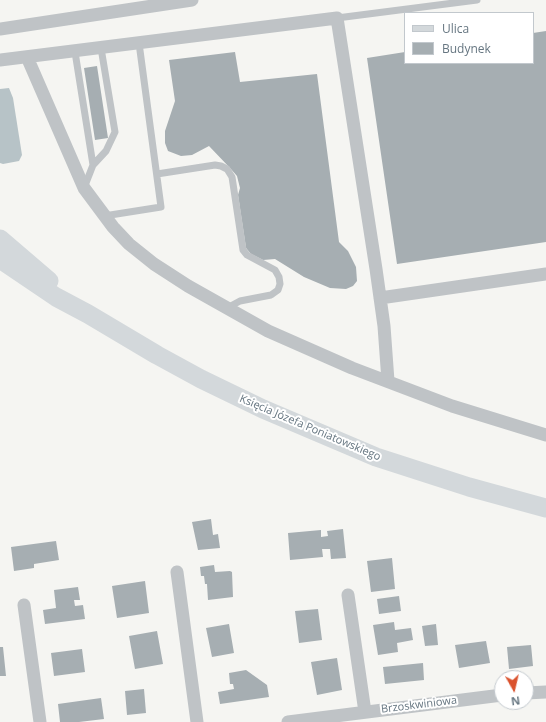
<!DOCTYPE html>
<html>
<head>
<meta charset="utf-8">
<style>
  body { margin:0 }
  #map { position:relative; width:546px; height:722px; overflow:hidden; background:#f5f5f2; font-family:"Open Sans",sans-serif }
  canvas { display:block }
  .legend { position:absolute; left:404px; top:12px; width:130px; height:52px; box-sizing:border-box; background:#fff; border:1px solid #c2c8cd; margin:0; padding:5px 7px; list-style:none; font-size:12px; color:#667681 }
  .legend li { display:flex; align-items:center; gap:8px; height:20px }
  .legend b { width:20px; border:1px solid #c2c8cd }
  .north { position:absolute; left:494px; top:670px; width:40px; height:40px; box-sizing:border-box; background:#fff; border:1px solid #c2c8cd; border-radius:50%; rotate:172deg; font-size:11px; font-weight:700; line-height:16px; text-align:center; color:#667681 }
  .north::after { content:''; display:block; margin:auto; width:14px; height:18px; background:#da522d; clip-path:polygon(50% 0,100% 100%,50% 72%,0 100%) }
</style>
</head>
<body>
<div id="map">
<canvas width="546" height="722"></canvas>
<ul class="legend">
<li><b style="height:5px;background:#d3d8db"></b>Ulica</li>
<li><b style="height:11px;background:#a6aeb2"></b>Budynek</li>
</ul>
<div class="north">N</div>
</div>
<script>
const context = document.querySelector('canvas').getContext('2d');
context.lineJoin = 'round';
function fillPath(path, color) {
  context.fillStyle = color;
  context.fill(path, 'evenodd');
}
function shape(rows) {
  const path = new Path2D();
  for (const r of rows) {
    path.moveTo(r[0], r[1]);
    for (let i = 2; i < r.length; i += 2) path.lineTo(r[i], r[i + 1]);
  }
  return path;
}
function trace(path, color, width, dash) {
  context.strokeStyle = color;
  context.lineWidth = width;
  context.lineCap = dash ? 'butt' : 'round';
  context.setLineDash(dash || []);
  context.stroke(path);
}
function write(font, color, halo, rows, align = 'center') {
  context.font = font + ' "Open Sans",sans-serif';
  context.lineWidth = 4;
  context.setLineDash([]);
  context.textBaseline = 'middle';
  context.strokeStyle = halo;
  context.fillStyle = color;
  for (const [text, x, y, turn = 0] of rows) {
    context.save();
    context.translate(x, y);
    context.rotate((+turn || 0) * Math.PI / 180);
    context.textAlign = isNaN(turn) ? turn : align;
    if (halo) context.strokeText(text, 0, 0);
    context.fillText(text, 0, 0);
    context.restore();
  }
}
const water = shape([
  [9,88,13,98,22,155,19,161,3,164,0,163,0,89]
]);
const building = shape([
  [546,31,546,242,397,264,367,58,405,52,405,63,533,63,533,33],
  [235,52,240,82,317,74,339,242,348,251,356,267,357,281,353,286,346,289,330,288,304,277,275,259,263,260,251,254,246,248,238,195,240,188,237,176,230,168,209,146,192,155,181,156,168,151,165,143,165,131,175,101,169,60],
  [97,66,108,138,95,140,84,68],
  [211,519,213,535,218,534,220,548,198,550,192,522],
  [343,529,346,558,331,559,330,549,322,549,323,557,290,560,288,533,321,530,321,537,328,536,327,531],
  [56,541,59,560,34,564,34,568,14,571,11,547],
  [392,558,395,589,371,592,367,561],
  [214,565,215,572,230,571,232,572,233,597,208,600,207,584,205,584,204,576,201,576,200,567],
  [145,581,149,613,117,618,112,586],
  [78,587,80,600,74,600,75,606,83,605,85,619,45,624,43,610,56,608,54,590],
  [399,596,401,611,379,614,377,599],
  [318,609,322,640,299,643,295,611],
  [394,622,395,630,411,628,413,640,397,643,398,652,378,655,373,625],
  [229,624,234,653,212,657,206,628],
  [436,624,438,645,425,646,422,626],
  [157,631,163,664,135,669,129,636],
  [486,641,490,663,459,668,455,645],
  [531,645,533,666,509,669,507,647],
  [0,647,3,647,6,676,0,676],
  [82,649,85,672,54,676,51,653],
  [337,658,342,690,317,695,311,662],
  [423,663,424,680,385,684,383,667],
  [246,670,267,685,269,697,220,704,218,692,234,689,233,684,230,684,229,673],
  [144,689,146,713,127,715,125,691],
  [101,698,104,719,79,722,60,722,58,704]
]);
const lane = shape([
  [337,18,477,0],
  [75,52,93,165,84,188],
  [93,165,106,151,115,132,101,48],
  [157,174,215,165,221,166,227,169,232,177,243,250,247,255,275,270,279,277,280,284,278,290,271,295,240,301,227,308],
  [104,216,161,207,139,43]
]);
const street = shape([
  [0,29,192,0],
  [27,57,84,188,113,227,129,244,154,264,188,286,268,331,352,368,452,406,546,435],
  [0,60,337,18,376,269,384,326,388,381],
  [380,298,546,274],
  [177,572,197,722],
  [348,595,365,712],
  [24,605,40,722],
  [526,693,546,692],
  [288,722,502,695]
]);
const secondary = shape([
  [0,239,49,281],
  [0,259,56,297,88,314,157,355,201,379,263,409,376,457,469,487,546,508]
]);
const streetNames = [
  ["Księcia Józefa Poniatowskiego",310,428,23],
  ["Brzoskwiniowa",419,705,-7]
];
fillPath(water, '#b7c3c7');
fillPath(building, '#a6aeb2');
trace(lane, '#bfc3c6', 7);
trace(street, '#bfc3c6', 13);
trace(secondary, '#d3d8db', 19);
write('11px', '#667681', '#fff', streetNames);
</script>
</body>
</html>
